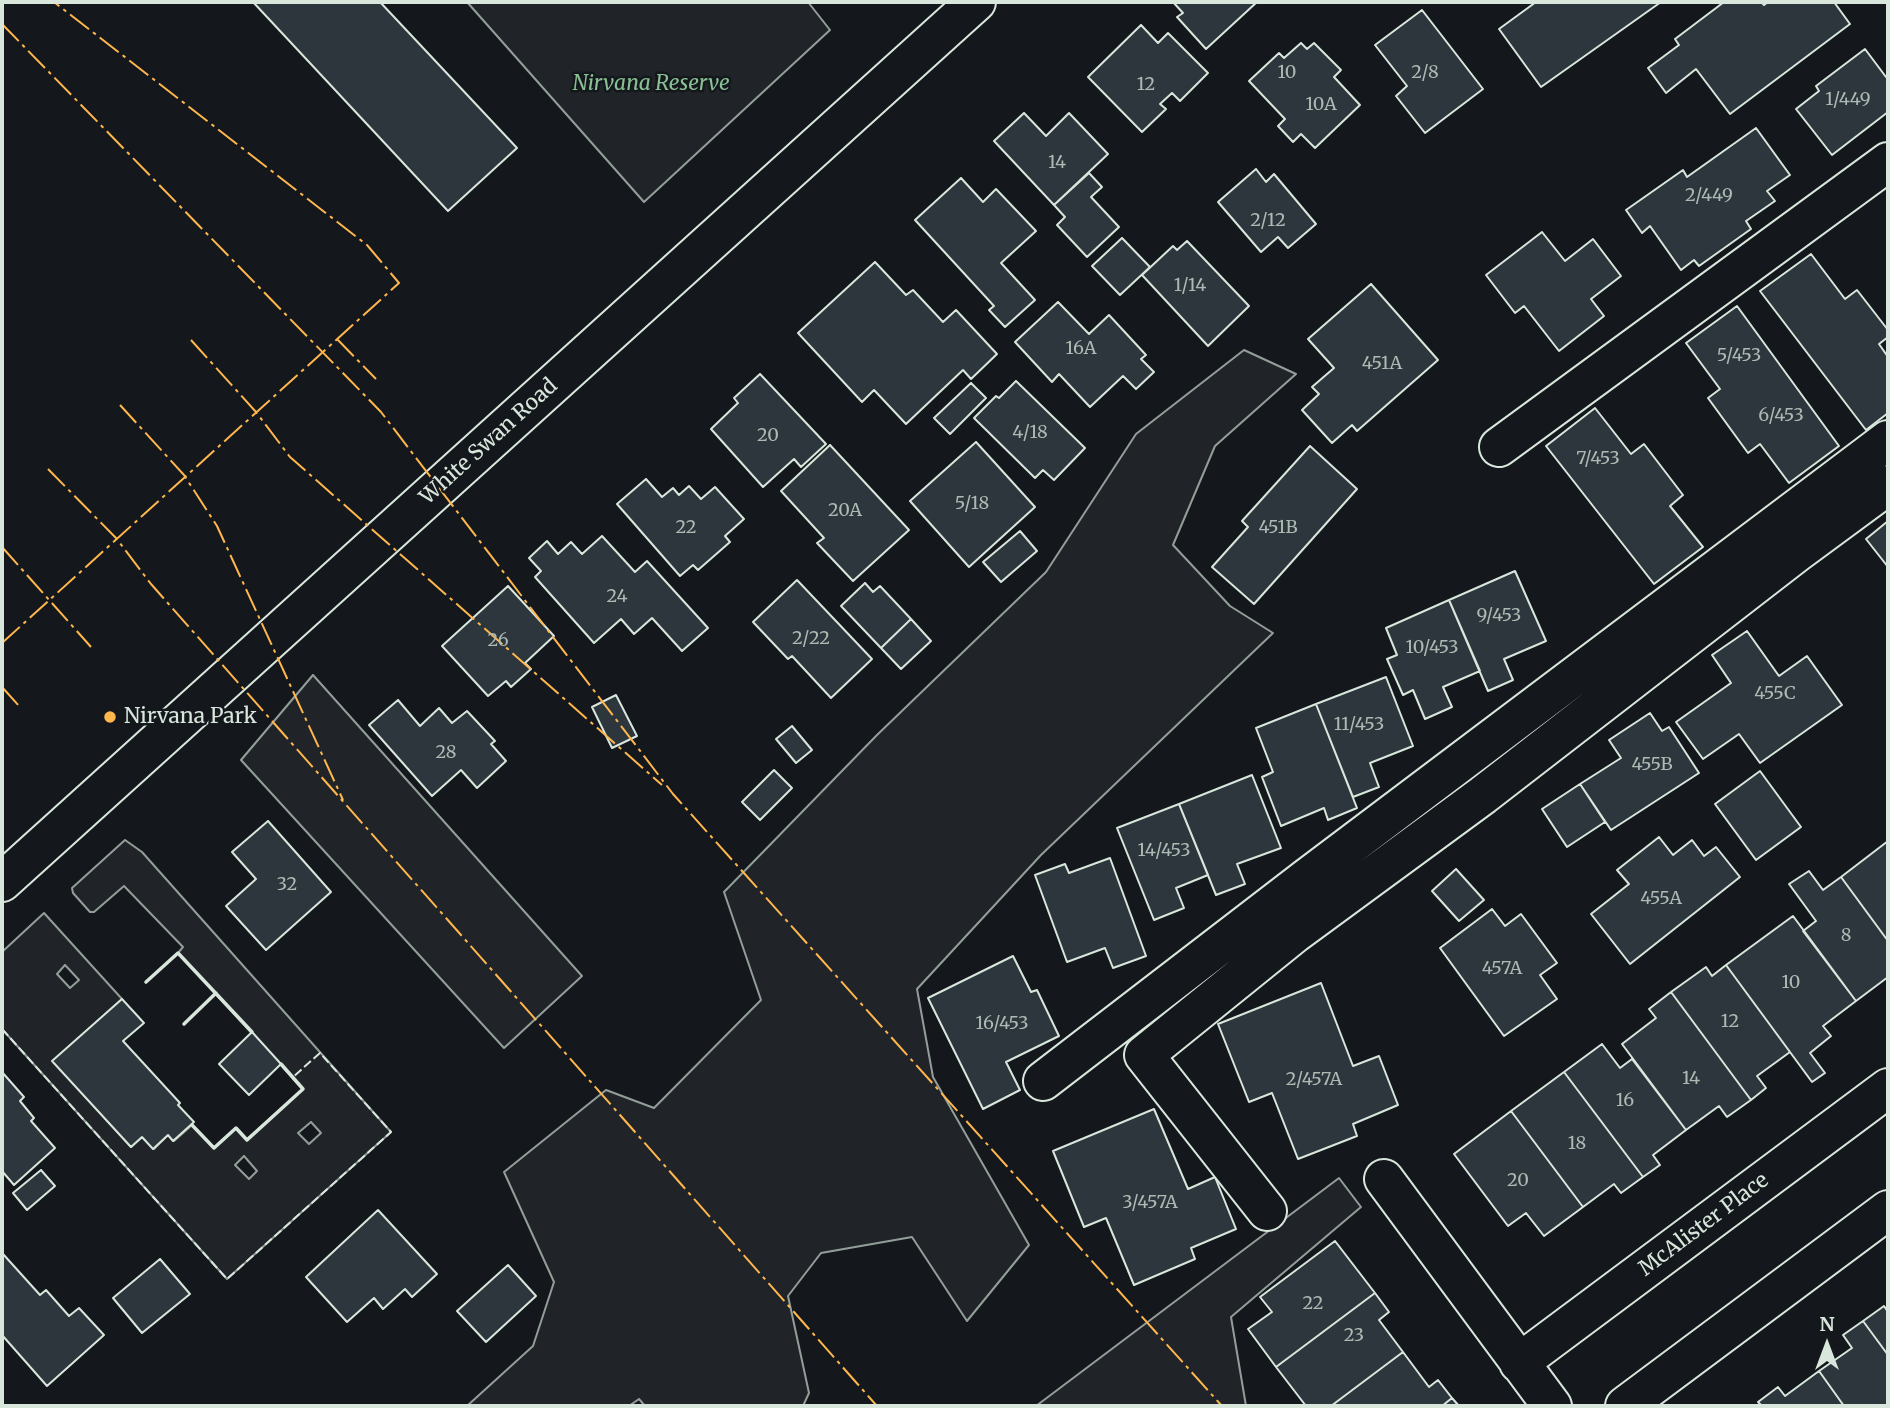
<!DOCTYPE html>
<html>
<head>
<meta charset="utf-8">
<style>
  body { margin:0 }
  #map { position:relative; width:1890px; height:1408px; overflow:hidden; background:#14181c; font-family:Merriweather,serif }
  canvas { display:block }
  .frame { position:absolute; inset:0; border:4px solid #d8e6dc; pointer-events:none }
  .north { position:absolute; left:1792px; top:1310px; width:70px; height:70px; -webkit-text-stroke:5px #14181c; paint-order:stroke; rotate:0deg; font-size:19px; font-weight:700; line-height:28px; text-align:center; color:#d8e6dc }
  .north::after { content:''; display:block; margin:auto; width:24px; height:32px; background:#d8e6dc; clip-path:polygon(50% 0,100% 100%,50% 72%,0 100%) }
</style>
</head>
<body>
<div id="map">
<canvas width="1890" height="1408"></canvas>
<div class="frame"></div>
<div class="north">N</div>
</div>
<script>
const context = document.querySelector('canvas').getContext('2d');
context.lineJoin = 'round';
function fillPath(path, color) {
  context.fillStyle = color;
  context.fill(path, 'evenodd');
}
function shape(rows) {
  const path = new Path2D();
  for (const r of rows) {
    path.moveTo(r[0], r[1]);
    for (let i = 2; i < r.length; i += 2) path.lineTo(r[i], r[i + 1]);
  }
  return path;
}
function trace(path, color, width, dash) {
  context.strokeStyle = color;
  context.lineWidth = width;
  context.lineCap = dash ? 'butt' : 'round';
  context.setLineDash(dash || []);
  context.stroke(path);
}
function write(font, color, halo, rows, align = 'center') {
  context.font = font + ' Merriweather,serif';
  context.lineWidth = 5;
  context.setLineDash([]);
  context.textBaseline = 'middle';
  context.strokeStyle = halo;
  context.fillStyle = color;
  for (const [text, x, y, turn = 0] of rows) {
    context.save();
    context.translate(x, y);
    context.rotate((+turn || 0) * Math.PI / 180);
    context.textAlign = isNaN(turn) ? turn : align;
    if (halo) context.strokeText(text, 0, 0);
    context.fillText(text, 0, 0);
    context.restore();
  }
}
const green = shape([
  [467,2,808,2,830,30,644,202,467,2],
  [1244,350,1296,374,1215,446,1173,545,1230,606,1273,633,1041,855,917,989,933,1077,1029,1245,967,1321,912,1237,821,1253,788,1296,809,1393,803,1406,645,1406,639,1399,629,1406,467,1406,533,1346,554,1282,504,1172,606,1090,654,1108,761,1000,724,892,877,735,1046,572,1136,434,1244,350],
  [313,675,582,976,504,1048,241,760,313,675],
  [125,840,142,852,391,1132,227,1279,2,1029,2,952,44,913,122,999,53,1061,131,1147,142,1137,154,1149,168,1135,174,1141,192,1125,214,1148,236,1128,247,1139,303,1089,178,953,183,947,124,886,94,912,90,912,73,893,72,888,125,840],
  [65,965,79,980,70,988,57,974,65,965],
  [311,1122,321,1133,309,1144,298,1133,311,1122],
  [244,1156,257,1171,249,1179,235,1165,244,1156],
  [1339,1178,1361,1207,1231,1317,1246,1406,1036,1406,1339,1178]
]);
const building = shape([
  [253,2,380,2,517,148,448,211,253,2],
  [1173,2,1257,2,1206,49,1177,17,1183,13,1173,2],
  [1536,2,1661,2,1541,87,1499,29,1536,2],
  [1724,2,1761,2,1764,5,1768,2,1834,2,1850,24,1730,114,1696,69,1666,93,1648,68,1679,45,1675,39,1724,2],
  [1422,10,1483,89,1425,133,1396,96,1407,86,1375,45,1422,10],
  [1141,25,1158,43,1168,33,1208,73,1180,101,1172,93,1160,104,1166,109,1142,132,1088,77,1141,25],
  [1301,43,1307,49,1314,43,1341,70,1334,77,1360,105,1315,148,1301,134,1293,142,1278,126,1285,119,1249,81,1279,53,1284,58,1301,43],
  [1865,49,1886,77,1888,76,1888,112,1832,155,1796,109,1819,91,1816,86,1865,49],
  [1024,113,1046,136,1069,113,1108,154,1054,205,994,141,1024,113],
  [1756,128,1790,175,1767,191,1775,201,1746,221,1751,229,1699,266,1694,260,1681,270,1650,226,1642,233,1626,210,1683,170,1687,177,1756,128],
  [1256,169,1266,182,1274,174,1316,224,1288,248,1278,237,1261,252,1218,202,1256,169],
  [1089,173,1102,187,1091,197,1119,227,1087,257,1057,225,1065,217,1054,205,1089,173],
  [961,178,983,202,996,189,1036,231,1001,263,1035,300,1005,327,989,310,994,306,915,220,961,178],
  [1542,232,1565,261,1593,239,1621,276,1591,299,1604,316,1559,351,1524,306,1515,313,1486,275,1542,232],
  [1122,238,1150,267,1120,295,1092,266,1122,238],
  [1187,241,1249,306,1208,346,1142,275,1173,246,1177,250,1187,241],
  [1811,254,1845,299,1857,290,1888,330,1888,337,1879,344,1888,357,1888,413,1866,430,1760,291,1811,254],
  [875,262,906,295,913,290,943,322,956,310,997,354,971,379,963,370,906,424,874,390,862,402,798,333,875,262],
  [1371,284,1438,360,1357,431,1352,425,1332,443,1302,410,1319,394,1312,387,1334,368,1308,339,1371,284],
  [1058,302,1089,334,1109,315,1146,355,1141,359,1154,372,1136,389,1123,376,1090,407,1059,374,1052,382,1015,342,1058,302],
  [1737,306,1839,446,1789,483,1760,444,1748,453,1708,398,1720,389,1686,343,1737,306],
  [760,374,826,444,801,467,794,459,763,487,711,429,738,403,734,398,760,374],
  [1016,381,1085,448,1054,480,1043,470,1035,478,974,418,996,396,999,398,1016,381],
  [971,383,986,398,950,434,934,418,971,383],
  [1595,408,1631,454,1644,444,1683,495,1670,506,1703,547,1654,584,1546,446,1595,408],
  [976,442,1035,507,969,567,910,501,976,442],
  [830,445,909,530,853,581,817,543,824,538,781,491,830,445],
  [1310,446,1357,489,1254,604,1212,567,1248,527,1242,521,1310,446],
  [646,479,662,497,673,488,679,495,689,486,701,499,715,487,744,519,725,536,730,542,698,570,693,565,680,576,617,504,646,479],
  [1888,521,1888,567,1866,539,1888,521],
  [1020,531,1037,551,1001,582,983,562,1020,531],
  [602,536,635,572,647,561,708,628,682,651,652,618,634,634,621,619,594,643,535,577,541,571,529,558,547,541,558,554,571,542,582,554,602,536],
  [1515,571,1546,641,1504,659,1513,680,1488,691,1449,600,1515,571],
  [797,580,872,659,831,698,792,656,788,659,753,622,797,580],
  [865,583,873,592,880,586,911,619,881,648,841,606,865,583],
  [508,586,554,636,525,663,531,669,511,687,506,681,488,696,442,646,508,586],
  [1449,600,1480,671,1443,687,1452,707,1425,719,1413,690,1403,695,1387,659,1397,655,1386,628,1449,600],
  [911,619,931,641,901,669,881,648,911,619],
  [1747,631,1779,676,1807,656,1842,705,1760,763,1739,734,1703,759,1676,722,1731,683,1712,655,1747,631],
  [1386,677,1413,746,1370,763,1379,787,1353,797,1316,704,1386,677],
  [616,695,637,736,612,748,592,707,616,695],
  [398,700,420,726,439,708,452,723,467,711,495,741,491,744,506,761,477,788,461,770,432,796,369,725,398,700],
  [1316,704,1357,808,1328,820,1324,808,1281,826,1262,777,1273,772,1256,728,1316,704],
  [1650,713,1662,731,1669,727,1699,773,1611,830,1580,784,1621,758,1609,740,1650,713],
  [792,726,812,750,796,763,776,739,792,726],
  [774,770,792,788,760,820,742,802,774,770],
  [1760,771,1801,827,1756,860,1715,804,1760,771],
  [1252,775,1281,848,1237,864,1245,884,1216,895,1179,804,1252,775],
  [1580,784,1605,822,1567,847,1542,809,1580,784],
  [1179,804,1208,875,1176,888,1184,908,1154,920,1117,828,1179,804],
  [268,821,331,892,266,950,226,906,256,879,232,852,268,821],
  [1659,837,1673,855,1692,840,1704,856,1716,847,1740,877,1630,964,1591,914,1629,884,1617,870,1659,837],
  [1888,841,1888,941,1841,877,1888,841],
  [1110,858,1146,956,1113,968,1105,948,1067,962,1035,875,1065,864,1069,873,1110,858],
  [1456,869,1484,900,1459,921,1432,891,1456,869],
  [1809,871,1823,890,1841,877,1888,941,1888,977,1856,1001,1803,931,1816,921,1789,884,1809,871],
  [1492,909,1505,926,1521,914,1557,963,1540,975,1557,999,1504,1036,1440,948,1492,909],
  [1793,916,1856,1001,1823,1026,1831,1036,1810,1053,1825,1073,1812,1082,1726,965,1793,916],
  [1013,956,1031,992,1037,990,1059,1036,1006,1062,1020,1090,983,1109,928,998,1013,956],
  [1726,965,1790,1052,1757,1076,1766,1088,1751,1100,1671,992,1706,967,1712,976,1726,965],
  [1321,983,1353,1066,1379,1056,1398,1105,1353,1124,1357,1136,1298,1159,1272,1093,1249,1102,1218,1024,1321,983],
  [1671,992,1751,1100,1727,1117,1719,1106,1686,1130,1622,1044,1656,1018,1649,1009,1671,992],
  [122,999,144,1023,123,1041,180,1103,178,1105,194,1122,173,1141,168,1135,153,1149,142,1137,131,1147,52,1061,122,999],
  [252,1032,281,1064,249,1095,219,1064,252,1032],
  [1602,1044,1620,1068,1632,1059,1686,1130,1653,1155,1660,1165,1643,1177,1564,1072,1602,1044],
  [2,1072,24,1097,20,1101,34,1118,31,1121,55,1148,14,1185,2,1171,2,1072],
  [1564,1072,1643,1177,1621,1193,1614,1184,1583,1207,1511,1111,1564,1072],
  [1154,1109,1188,1189,1215,1177,1236,1229,1191,1248,1195,1259,1134,1285,1106,1218,1084,1227,1053,1151,1154,1109],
  [1511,1111,1583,1207,1544,1236,1526,1213,1508,1226,1454,1154,1511,1111],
  [41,1170,55,1186,27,1210,13,1193,41,1170],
  [378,1210,437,1274,412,1297,405,1289,383,1309,374,1298,347,1322,306,1277,378,1210],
  [1335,1241,1375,1293,1276,1367,1248,1329,1272,1312,1260,1297,1335,1241],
  [3,1254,40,1295,46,1290,69,1316,79,1308,104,1335,47,1386,2,1335,3,1254],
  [160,1259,190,1294,142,1333,113,1298,160,1259],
  [508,1265,536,1296,486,1342,457,1311,508,1265],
  [1375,1293,1389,1312,1379,1320,1403,1352,1331,1406,1306,1406,1276,1367,1375,1293],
  [1884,1306,1888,1312,1888,1355,1863,1321,1884,1306],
  [1863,1321,1888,1355,1888,1406,1844,1406,1819,1371,1852,1348,1843,1335,1863,1321],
  [1403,1352,1429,1387,1438,1380,1452,1398,1442,1406,1331,1406,1403,1352],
  [1819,1371,1844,1406,1762,1406,1758,1402,1778,1387,1785,1396,1819,1371],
  [1452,1398,1459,1406,1442,1406,1452,1398]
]);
const minor = shape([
  [1499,447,1888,162],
  [1043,1081,1307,878,1888,440],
  [1384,1179,1552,1406],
  [1267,1211,1144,1055,1295,933,1483,795,1796,553,1888,485],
  [1519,1363,1888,1088],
  [1625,1406,1888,1210]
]);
const major = shape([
  [2,882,976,2]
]);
const fence = shape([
  [2,1029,227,1279,391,1132,320,1053,293,1077]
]);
const wall = shape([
  [146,982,178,953,252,1032],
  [184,1024,216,993],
  [192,1125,214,1148,236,1128,247,1140,303,1089,281,1064]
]);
const power = shape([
  [2,24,381,412,673,794,1222,1406],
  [337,339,376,379],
  [191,340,256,412,290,457,662,785],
  [120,405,184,475,217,526,343,800],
  [48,469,116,538,151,584,877,1406],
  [2,547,91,647],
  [2,643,399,283,367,245,54,2],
  [2,687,20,707]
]);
const markers = [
  [110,717,7,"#ffb74d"]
];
const numberNames = [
  ["10",1287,73],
  ["2/8",1425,73],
  ["12",1146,85],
  ["1/449",1848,100],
  ["10A",1321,105],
  ["14",1057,163],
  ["2/449",1709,196],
  ["2/12",1268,221],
  ["1/14",1190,286],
  ["16A",1081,349],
  ["5/453",1739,356],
  ["451A",1382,364],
  ["6/453",1781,416],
  ["4/18",1030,433],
  ["20",768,436],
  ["7/453",1598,459],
  ["5/18",972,504],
  ["20A",845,511],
  ["22",686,528],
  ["451B",1278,528],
  ["24",617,597],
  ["9/453",1499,616],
  ["2/22",811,639],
  ["26",498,641],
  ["10/453",1432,648],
  ["455C",1775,694],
  ["11/453",1359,725],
  ["28",446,753],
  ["455B",1652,765],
  ["14/453",1164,851],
  ["32",287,885],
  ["455A",1661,899],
  ["8",1846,936],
  ["457A",1502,969],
  ["10",1791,983],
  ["12",1730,1022],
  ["16/453",1002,1024],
  ["14",1691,1079],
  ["2/457A",1314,1080],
  ["16",1625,1101],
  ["18",1577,1144],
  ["20",1518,1181],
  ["3/457A",1150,1203],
  ["22",1313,1304],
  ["23",1354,1336]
];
const parkNames = [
  ["Nirvana Reserve",651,84]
];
const streetNames = [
  ["White Swan Road",489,442,-42],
  ["McAlister Place",1704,1225,-37]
];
const poiNames = [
  ["Nirvana Park",124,717]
];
fillPath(green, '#202428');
trace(green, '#939e99', 2);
fillPath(building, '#2c363c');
trace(building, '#d8e6dc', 2);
trace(minor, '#d8e6dc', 42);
trace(major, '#d8e6dc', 42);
trace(minor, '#14181c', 38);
trace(major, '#14181c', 38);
trace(fence, '#d8e6dc', 2, [9, 3.5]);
trace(wall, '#d8e6dc', 3.5);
trace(power, '#ffb74d', 2, [24, 5, 3.5, 5]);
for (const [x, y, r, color] of markers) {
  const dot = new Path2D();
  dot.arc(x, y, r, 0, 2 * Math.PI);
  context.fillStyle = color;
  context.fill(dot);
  trace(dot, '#14181c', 2.5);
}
write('18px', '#adbab4', null, numberNames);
write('italic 21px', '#8ac095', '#14181c', parkNames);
write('21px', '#d8e6dc', '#14181c', streetNames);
write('21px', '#d8e6dc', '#14181c', poiNames, 'left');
</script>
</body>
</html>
